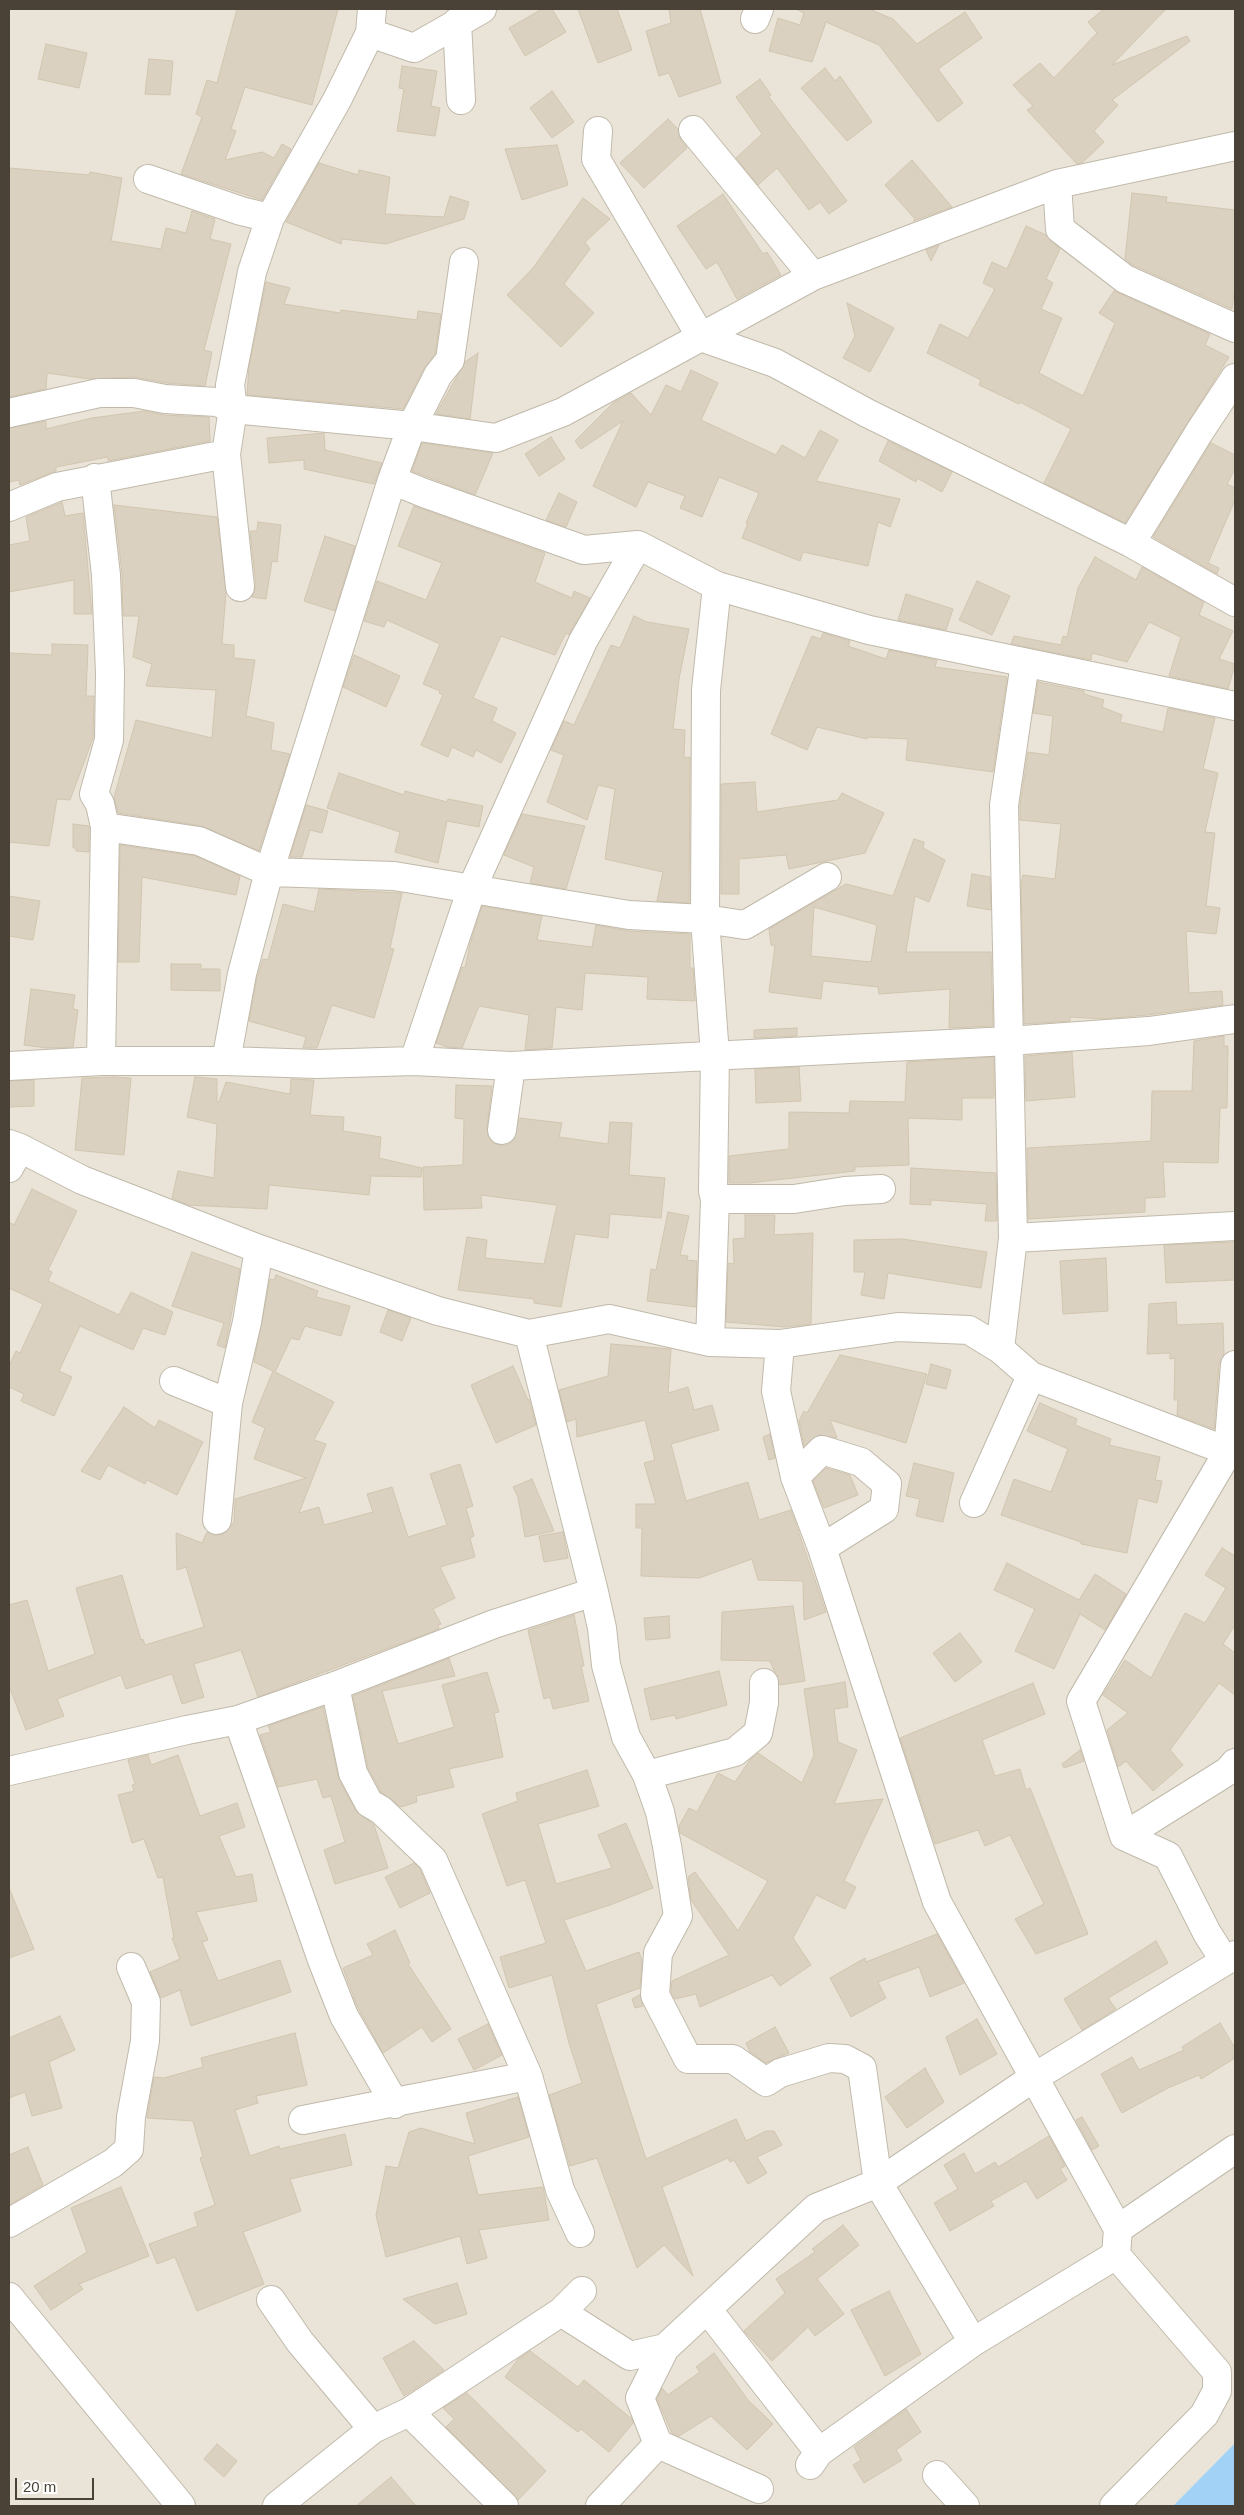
<!DOCTYPE html>
<html>
<head>
<meta charset="utf-8">
<style>
  body { margin:0 }
  #map { position:relative; width:1244px; height:2515px; overflow:hidden; background:#f5f2e9; font-family:Arial,sans-serif }
  canvas { display:block }
  .frame { position:absolute; inset:0; border:10px solid #4a4237; pointer-events:none }
  .scale { position:absolute; left:15px; top:2478px; width:79px; height:22px; box-sizing:border-box; border:2px solid #4a4237; border-top:0; padding-left:6px; font-size:15px; line-height:18px; white-space:nowrap; color:#4a4237; -webkit-text-stroke:4px #fff; paint-order:stroke }
</style>
</head>
<body>
<div id="map">
<canvas width="1244" height="2515"></canvas>
<div class="frame"></div>
<div class="scale">20 m</div>
</div>
<script>
const context = document.querySelector('canvas').getContext('2d');
context.lineJoin = 'round';
function fillPath(path, color) {
  context.fillStyle = color;
  context.fill(path, 'evenodd');
}
function shape(rows) {
  const path = new Path2D();
  for (const r of rows) {
    path.moveTo(r[0], r[1]);
    for (let i = 2; i < r.length; i += 2) path.lineTo(r[i], r[i + 1]);
  }
  return path;
}
function trace(path, color, width, dash) {
  context.strokeStyle = color;
  context.lineWidth = width;
  context.lineCap = dash ? 'butt' : 'round';
  context.setLineDash(dash || []);
  context.stroke(path);
}
const residential = shape([
  [9,9,1235,9,1235,2443,1173,2506,9,2506]
]);
const water = shape([
  [1235,2443,1235,2506,1173,2506]
]);
const building = shape([
  [237,9,338,9,312,105,245,87,231,129,236,131,225,160,262,152,274,158,282,144,291,149,262,200,181,174,202,117,196,114,207,80,217,83,237,9],
  [542,9,552,9,566,32,525,56,509,28,542,9],
  [578,9,617,9,632,50,598,63,578,9],
  [669,9,700,9,721,83,679,97,669,73,659,76,646,31,671,23,669,9],
  [796,9,869,9,893,19,917,44,965,12,982,38,938,69,963,103,938,122,879,45,826,22,812,62,769,51,778,18,800,25,804,13,796,9],
  [1104,9,1166,9,1112,65,1187,36,1190,41,1112,100,1118,105,1094,131,1104,142,1082,163,1077,164,1027,110,1033,106,1013,85,1040,63,1054,78,1097,33,1088,22,1104,9],
  [46,44,87,53,79,88,38,79,46,44],
  [149,59,173,61,170,95,145,94,149,59],
  [402,66,437,71,431,106,440,108,435,136,397,131,404,89,399,88,402,66],
  [825,68,835,81,840,76,872,122,847,141,801,88,825,68],
  [760,79,771,95,769,97,847,201,829,214,820,202,809,210,777,168,758,185,736,158,762,134,736,97,760,79],
  [552,91,574,122,552,138,530,108,552,91],
  [668,119,678,129,681,140,687,148,644,188,620,163,668,119],
  [557,145,568,185,522,200,505,149,557,145],
  [912,160,952,207,913,221,915,219,885,185,912,160],
  [319,163,358,175,359,170,390,177,385,214,444,217,450,196,469,202,464,219,386,244,342,239,341,244,286,222,319,163],
  [9,168,89,175,90,172,122,178,111,241,161,249,166,228,186,233,192,211,215,219,210,239,231,244,204,350,212,352,205,386,167,383,134,377,89,379,47,373,46,389,9,397,9,168],
  [1132,193,1167,197,1166,202,1235,210,1235,286,1232,309,1133,265,1125,259,1132,193],
  [723,194,763,254,767,252,781,275,737,299,717,262,706,269,677,226,723,194],
  [583,198,610,219,585,242,590,249,564,284,594,313,561,347,507,295,533,268,583,198],
  [1026,226,1046,235,1060,249,1046,279,1053,283,1041,309,1062,318,1039,373,1083,396,1115,323,1099,313,1114,291,1210,334,1205,345,1229,357,1125,523,1044,483,1071,429,1020,402,1019,404,979,385,981,380,927,353,940,324,968,338,995,289,983,283,992,262,1007,269,1026,226],
  [939,245,931,261,926,250,939,245],
  [266,282,290,288,284,304,340,313,341,310,417,320,418,311,441,314,435,354,424,368,403,409,247,395,249,367,266,282],
  [847,303,894,328,870,372,843,358,855,336,847,303],
  [478,353,470,419,436,414,465,362,478,353],
  [691,370,718,383,701,420,776,455,782,445,805,458,820,430,838,440,816,481,900,499,890,527,878,522,868,566,803,552,800,561,742,538,748,523,746,523,759,493,719,477,702,517,680,508,685,496,648,482,636,507,593,486,623,421,581,449,575,441,613,403,631,393,651,415,666,385,681,392,691,370],
  [144,411,164,415,209,417,210,441,108,461,108,457,56,467,56,471,20,485,19,480,9,482,9,428,46,421,46,429,92,418,144,411],
  [324,433,325,450,382,463,374,484,304,469,304,460,269,463,267,438,324,433],
  [551,437,565,459,539,476,525,454,551,437],
  [888,441,952,472,942,492,917,478,916,482,879,461,888,441],
  [422,443,493,453,475,495,412,471,422,443],
  [1211,443,1235,455,1235,469,1227,484,1235,488,1235,500,1208,563,1219,568,1217,574,1153,537,1211,443],
  [559,493,577,502,566,527,546,520,559,493],
  [62,502,65,516,83,513,92,614,74,614,74,580,9,592,9,545,30,541,26,517,62,502],
  [114,505,217,517,226,592,222,644,234,645,234,658,255,660,246,716,274,723,271,750,290,754,259,851,202,826,118,813,114,797,136,720,212,738,216,690,146,686,152,664,133,657,139,616,123,616,122,573,114,505],
  [414,506,545,553,535,582,572,598,574,591,590,598,569,635,566,633,555,655,501,636,473,698,497,708,492,721,516,733,501,763,476,750,473,757,452,747,448,757,421,745,443,695,439,693,440,691,423,684,440,644,387,620,384,627,364,621,377,581,426,600,442,563,398,546,414,506],
  [258,522,281,525,277,562,272,561,266,599,252,597,256,585,250,531,257,531,258,522],
  [325,536,355,546,335,611,304,601,325,536],
  [1095,557,1136,580,1142,567,1204,602,1199,615,1233,631,1219,659,1235,664,1228,689,1169,676,1181,637,1149,622,1127,662,1092,653,1091,660,1011,644,1014,636,1061,645,1063,636,1067,637,1078,588,1095,557],
  [977,581,1010,596,992,635,959,620,977,581],
  [906,594,953,609,946,630,898,620,906,594],
  [634,616,647,622,689,629,679,679,673,729,685,730,684,758,690,757,690,761,689,903,657,901,663,872,605,859,615,789,598,785,587,820,547,802,564,755,551,750,564,721,574,725,611,645,620,648,634,616],
  [823,633,850,641,848,646,886,659,889,650,937,660,935,667,1007,677,993,772,906,760,908,739,867,737,867,739,817,727,807,750,771,734,812,636,821,639,823,633],
  [52,644,88,645,86,696,94,696,93,738,70,800,57,799,49,846,9,842,9,653,52,655,52,644],
  [354,655,400,676,386,707,343,687,354,655],
  [1038,682,1084,691,1084,694,1104,700,1102,707,1122,715,1120,722,1163,732,1168,708,1215,718,1203,769,1218,773,1205,832,1215,833,1206,906,1220,908,1216,934,1186,931,1189,993,1222,991,1223,1005,1147,1015,1103,1019,1070,1017,1070,1021,1024,1024,1021,883,1023,875,1055,879,1061,824,1020,820,1020,806,1028,752,1049,755,1053,716,1033,713,1038,682],
  [339,773,404,795,405,791,447,802,448,799,483,806,479,827,447,821,438,863,395,852,400,832,327,808,339,773],
  [755,782,757,812,838,800,842,793,884,813,865,853,789,869,786,855,739,859,739,894,721,894,721,784,755,782],
  [306,805,328,811,322,833,310,830,302,857,290,857,306,805],
  [522,814,585,826,566,889,530,883,534,867,504,855,522,814],
  [73,824,89,826,89,852,76,851,76,848,73,848,73,824],
  [914,839,924,842,923,848,945,860,929,902,915,896,906,952,991,952,993,1026,949,1028,950,989,879,994,878,987,823,981,821,999,769,992,775,946,771,945,769,929,846,884,893,896,914,839],
  [814,907,877,925,871,962,811,956,814,907],
  [120,845,195,856,240,876,236,895,142,877,139,962,118,962,120,845],
  [972,874,990,877,991,910,967,906,972,874],
  [319,889,402,893,390,948,394,949,374,1018,332,1005,317,1048,303,1048,306,1037,249,1021,257,977,263,959,268,960,283,904,314,912,319,889],
  [9,896,40,901,33,940,9,936,9,896],
  [482,906,542,916,537,940,592,947,596,925,628,931,690,934,690,968,693,968,695,1001,647,999,648,977,585,973,582,1010,556,1007,552,1048,525,1050,529,1015,479,1006,462,1048,447,1047,436,1043,462,967,465,968,470,944,482,906],
  [171,964,201,964,201,969,220,969,220,991,171,990,171,964],
  [31,989,75,995,73,1009,78,1010,73,1047,47,1048,24,1045,31,989],
  [797,1028,797,1036,754,1038,754,1030,797,1028],
  [1224,1036,1224,1046,1228,1046,1227,1108,1220,1108,1218,1163,1163,1162,1165,1197,1145,1198,1145,1212,1028,1219,1027,1148,1151,1141,1152,1091,1192,1091,1194,1041,1224,1036],
  [1072,1052,1075,1097,1026,1101,1025,1056,1072,1052],
  [994,1057,994,1098,962,1098,962,1120,908,1118,909,1165,855,1167,855,1171,749,1183,729,1183,729,1156,789,1149,789,1112,849,1113,850,1101,905,1102,907,1062,994,1057],
  [799,1067,801,1101,756,1103,755,1069,799,1067],
  [114,1077,131,1078,124,1155,75,1150,82,1078,114,1077],
  [195,1077,217,1079,217,1102,219,1102,226,1082,290,1094,291,1079,314,1080,310,1115,344,1117,343,1131,381,1137,379,1158,422,1168,421,1177,371,1176,369,1195,269,1185,267,1209,188,1205,172,1198,178,1171,214,1178,217,1124,187,1117,195,1077],
  [34,1080,34,1106,9,1107,9,1081,34,1080],
  [456,1085,492,1086,487,1128,488,1136,493,1143,500,1145,507,1145,514,1140,519,1118,562,1123,559,1137,608,1144,610,1122,632,1123,629,1175,665,1178,661,1218,610,1214,608,1238,575,1234,561,1307,534,1303,534,1299,458,1290,467,1237,487,1240,485,1258,544,1264,557,1205,481,1195,482,1208,424,1210,423,1167,463,1165,464,1119,455,1118,456,1085],
  [911,1168,996,1173,997,1221,985,1221,987,1204,931,1200,931,1205,910,1204,911,1168],
  [32,1189,77,1211,48,1270,52,1272,48,1281,119,1315,131,1292,173,1312,165,1335,143,1328,133,1350,80,1326,59,1371,72,1377,54,1416,21,1401,24,1394,9,1387,9,1366,16,1351,20,1353,43,1304,9,1288,9,1222,14,1225,32,1189],
  [668,1212,689,1216,680,1255,688,1256,687,1260,697,1261,696,1307,647,1301,651,1269,656,1270,668,1212],
  [745,1215,775,1215,774,1235,813,1233,811,1324,785,1327,726,1322,728,1263,734,1264,733,1239,745,1238,745,1215],
  [903,1239,987,1252,981,1288,888,1273,884,1299,861,1295,865,1272,854,1272,854,1240,903,1239],
  [1235,1242,1235,1280,1166,1283,1164,1245,1235,1242],
  [192,1252,240,1269,225,1348,217,1345,224,1323,172,1306,192,1252],
  [1106,1258,1108,1311,1063,1314,1060,1261,1106,1258],
  [276,1275,318,1291,316,1297,350,1306,341,1336,305,1326,299,1340,291,1338,275,1372,334,1402,314,1440,326,1444,299,1513,319,1507,324,1525,373,1512,367,1494,392,1487,408,1537,447,1525,430,1474,460,1464,473,1506,466,1508,474,1536,470,1538,475,1557,440,1567,455,1598,433,1609,441,1624,438,1625,439,1629,258,1697,241,1650,194,1664,204,1697,182,1704,172,1674,126,1689,121,1675,57,1699,64,1716,26,1730,9,1686,9,1605,27,1600,48,1671,95,1654,76,1588,122,1575,141,1640,143,1639,145,1645,204,1627,186,1567,177,1570,176,1533,202,1543,207,1532,215,1535,223,1534,234,1522,235,1499,306,1478,254,1459,265,1428,252,1422,273,1371,254,1362,270,1279,274,1280,276,1275],
  [1176,1302,1177,1325,1223,1323,1224,1355,1219,1364,1214,1429,1177,1415,1178,1400,1174,1400,1175,1358,1170,1359,1170,1353,1147,1354,1149,1304,1176,1302],
  [388,1310,411,1318,402,1341,380,1332,388,1310],
  [611,1344,671,1349,668,1393,688,1387,694,1410,712,1405,719,1430,671,1444,686,1501,748,1482,759,1520,791,1510,826,1612,804,1620,803,1581,758,1580,752,1559,699,1578,641,1576,642,1528,636,1528,636,1504,656,1504,644,1463,655,1460,645,1420,577,1437,576,1419,567,1422,559,1390,608,1376,611,1344],
  [840,1355,927,1374,906,1443,830,1420,837,1438,819,1435,804,1446,799,1421,804,1411,807,1413,840,1355],
  [931,1364,951,1370,946,1389,926,1384,931,1364],
  [513,1366,528,1400,529,1399,536,1425,496,1443,471,1385,513,1366],
  [1040,1403,1077,1419,1075,1425,1111,1439,1109,1445,1160,1457,1155,1480,1162,1481,1157,1503,1138,1498,1127,1553,1081,1544,1081,1542,1001,1515,1014,1479,1051,1492,1068,1449,1027,1431,1040,1403],
  [124,1407,155,1428,159,1420,203,1442,177,1495,147,1480,145,1484,108,1465,100,1480,81,1471,124,1407],
  [770,1434,775,1458,769,1460,763,1437,770,1434],
  [914,1463,954,1473,943,1522,916,1516,920,1499,906,1496,914,1463],
  [826,1468,850,1475,858,1495,824,1508,813,1481,826,1468],
  [532,1479,554,1531,525,1537,518,1497,513,1487,532,1479],
  [563,1532,568,1558,544,1562,539,1536,563,1532],
  [1222,1548,1235,1556,1235,1625,1223,1644,1235,1653,1235,1695,1219,1683,1170,1750,1183,1765,1153,1791,1126,1761,1118,1767,1107,1730,1128,1713,1103,1695,1125,1660,1151,1678,1185,1613,1205,1623,1226,1588,1205,1575,1222,1548],
  [1007,1563,1079,1600,1095,1574,1126,1594,1105,1630,1080,1614,1054,1669,1015,1651,1035,1609,994,1590,1007,1563],
  [793,1606,805,1681,780,1685,770,1661,721,1660,722,1612,793,1606],
  [574,1615,584,1666,581,1666,589,1701,553,1709,550,1697,544,1699,528,1630,574,1615],
  [669,1616,670,1638,646,1640,644,1618,669,1616],
  [960,1633,982,1662,955,1682,933,1653,960,1633],
  [449,1658,455,1676,382,1691,398,1744,454,1727,442,1685,487,1672,499,1712,494,1713,503,1757,449,1769,454,1787,416,1796,417,1802,401,1807,381,1792,368,1768,353,1696,449,1658],
  [719,1671,727,1705,676,1719,675,1715,651,1720,644,1689,719,1671],
  [845,1682,848,1707,834,1709,838,1742,857,1750,834,1804,883,1799,844,1881,856,1887,845,1909,816,1895,793,1938,811,1965,780,1986,772,1975,700,2007,696,1994,675,1999,671,1992,672,1981,729,1955,691,1900,688,1877,695,1872,738,1931,768,1881,680,1833,679,1826,689,1808,697,1812,718,1773,735,1782,750,1760,758,1753,802,1783,814,1755,804,1689,845,1682],
  [1033,1683,1045,1714,982,1740,995,1776,1020,1769,1026,1790,1030,1788,1088,1934,1036,1954,1015,1919,1044,1904,1010,1835,985,1846,978,1830,935,1844,900,1738,1033,1683],
  [323,1707,339,1780,356,1811,374,1825,388,1868,335,1884,324,1850,345,1842,331,1796,323,1798,317,1779,278,1787,260,1735,271,1732,268,1726,323,1707],
  [1080,1750,1084,1761,1064,1768,1062,1764,1080,1750],
  [148,1755,151,1765,178,1755,200,1816,237,1803,245,1827,219,1836,236,1877,252,1874,257,1901,196,1912,208,1940,202,1942,218,1981,280,1960,291,1992,191,2026,180,1990,161,1998,150,1972,180,1959,172,1938,174,1938,163,1877,158,1878,144,1839,132,1843,118,1795,134,1791,132,1785,135,1784,128,1760,148,1755],
  [587,1770,599,1806,538,1824,556,1884,612,1868,598,1835,626,1823,653,1888,610,1905,564,1920,586,1971,639,1952,642,1961,640,1988,596,2004,646,2159,736,2119,746,2141,766,2131,774,2131,782,2145,757,2157,767,2173,748,2184,734,2160,730,2162,728,2158,662,2187,693,2276,664,2245,637,2268,597,2158,570,2166,549,2095,582,2083,569,2043,552,1975,509,1988,500,1957,546,1943,525,1880,507,1886,482,1814,518,1801,516,1793,587,1770],
  [414,1863,420,1869,430,1893,400,1908,385,1877,414,1863],
  [9,1888,34,1949,9,1958,9,1888],
  [395,1930,410,1963,408,1964,451,2029,432,2042,422,2027,383,2053,357,2006,343,1968,373,1955,367,1944,395,1930],
  [937,1934,964,1983,930,1997,919,1967,878,1982,886,1998,851,2017,830,1978,865,1958,866,1962,937,1934],
  [1156,1941,1168,1963,1108,1998,1116,2009,1082,2030,1064,1999,1156,1941],
  [640,1995,643,2006,635,2008,632,1999,640,1995],
  [60,2016,75,2050,49,2062,62,2108,32,2116,25,2092,9,2098,9,2038,60,2016],
  [977,2019,997,2054,960,2075,946,2037,977,2019],
  [1220,2023,1235,2048,1235,2058,1201,2079,1199,2075,1168,2088,1122,2113,1101,2074,1132,2057,1139,2070,1184,2050,1182,2047,1220,2023],
  [488,2024,502,2055,474,2070,458,2039,488,2024],
  [775,2027,789,2053,766,2063,750,2052,746,2043,775,2027],
  [295,2033,307,2085,256,2096,258,2103,235,2110,250,2156,279,2146,280,2149,345,2134,352,2165,290,2179,301,2211,243,2232,264,2284,197,2311,175,2257,157,2264,149,2244,198,2226,194,2213,215,2205,200,2158,203,2157,193,2121,147,2118,154,2077,164,2078,203,2067,201,2058,295,2033],
  [925,2068,944,2102,907,2128,885,2097,925,2068],
  [518,2097,529,2137,468,2156,478,2195,543,2187,549,2220,479,2230,487,2258,467,2264,460,2236,386,2257,376,2215,386,2166,398,2168,409,2132,421,2128,475,2144,466,2113,518,2097],
  [1082,2117,1099,2146,1092,2150,1076,2120,1082,2117],
  [1049,2136,1065,2166,1060,2169,1067,2180,1037,2199,1026,2181,991,2201,994,2206,950,2231,934,2203,958,2189,944,2165,964,2153,975,2174,995,2162,998,2167,1049,2136],
  [28,2147,43,2185,9,2205,9,2155,28,2147],
  [121,2187,149,2256,79,2284,83,2289,51,2310,34,2286,87,2252,71,2208,121,2187],
  [843,2225,859,2245,817,2279,844,2314,815,2336,808,2327,772,2361,744,2331,785,2293,776,2279,815,2252,812,2249,843,2225],
  [457,2283,467,2314,435,2324,403,2299,457,2283],
  [889,2291,921,2354,885,2376,851,2310,889,2291],
  [414,2341,444,2370,404,2396,383,2358,414,2341],
  [530,2351,578,2387,584,2380,632,2419,633,2423,609,2452,581,2429,578,2432,505,2377,518,2359,530,2351],
  [714,2353,748,2400,773,2424,747,2450,711,2416,679,2436,672,2433,657,2399,662,2388,668,2395,700,2372,696,2367,714,2353],
  [467,2393,546,2471,518,2500,446,2427,454,2419,443,2408,467,2393],
  [906,2409,921,2432,896,2450,902,2460,864,2483,853,2465,861,2460,854,2447,906,2409],
  [217,2444,237,2461,224,2477,204,2459,217,2444],
  [391,2477,416,2506,356,2506,391,2477]
]);
const minor = shape([
  [755,19,759,9],
  [457,22,461,100],
  [370,33,414,48,482,9],
  [693,130,813,276],
  [598,131,596,159,701,337,775,363,867,413,1131,543,1235,602],
  [148,179,241,211,270,218],
  [1057,184,1060,229,1125,279,1235,328],
  [9,413,99,393,134,393,165,399,217,402,233,409,412,426,496,438,563,412,813,276,1057,184,1235,146],
  [95,478,106,575,110,673,109,740,94,794,100,804,105,827,101,1061],
  [392,480,424,493,584,550,638,545,717,586,869,630,1235,706],
  [9,507,57,487,226,454],
  [1131,543,1200,431,1235,378],
  [240,587,226,454,233,409,230,385,252,272,270,218,337,100,370,33,372,9],
  [105,827,199,841,269,872,394,876,629,915,705,919,745,925,827,877],
  [226,1061,242,974,269,872,392,480,412,426,438,375,450,360,464,262],
  [414,1061,472,888,583,641,638,545],
  [9,1066,101,1061,226,1061,317,1064,414,1061,511,1066,1009,1041,1149,1031,1235,1019],
  [502,1130,511,1066],
  [9,1144,20,1148,82,1180,259,1249,438,1311,529,1334,609,1319,710,1342,780,1344,898,1327,969,1330,1000,1349,1031,1376,1235,1454],
  [9,1168,20,1148],
  [715,1199,794,1199,845,1191,881,1189],
  [1013,1238,1235,1226],
  [529,1334,594,1592,602,1628,606,1665,626,1737,647,1775,660,1812,667,1846,678,1916,658,1953,655,1995,688,2059,733,2059,766,2082,780,2073,829,2058,845,2059,862,2068,878,2183,816,2208,665,2348,640,2398,658,2444,759,2489],
  [710,1342,715,1199,713,1191,715,1055,705,919,706,690,717,586],
  [780,1344,776,1391,795,1477,822,1548,937,1902,1118,2229,1116,2255,1217,2372,1217,2391,1204,2415,1114,2506],
  [1000,1349,1013,1238,1004,805,1025,663],
  [174,1381,228,1403],
  [795,1477,822,1450,861,1462,887,1484,884,1509,822,1548],
  [974,1503,1031,1376],
  [217,1520,228,1403,247,1322,259,1249],
  [335,1686,353,1773,369,1803,381,1810,433,1860,528,2076,560,2190,580,2233],
  [238,1720,322,1960,344,2016,395,2104],
  [9,1771,187,1730,238,1720,335,1686,494,1624,594,1592],
  [647,1775,735,1752,758,1733,764,1703,764,1683],
  [1124,1836,1228,1771,1235,1763],
  [1224,1960,1207,1933,1168,1856,1124,1836,1081,1701,1228,1452,1235,1365],
  [303,2120,528,2076],
  [9,2223,113,2163,129,2149,131,2117,145,2041,146,2002,131,1967],
  [1118,2229,1235,2149],
  [9,2297,181,2506],
  [271,2300,300,2342,373,2429],
  [707,2309,819,2452],
  [561,2312,630,2356,665,2348],
  [973,2342,878,2183,1033,2078,1235,1955],
  [409,2412,504,2506],
  [810,2465,819,2452,973,2342,1116,2255],
  [937,2475,965,2506],
  [277,2506,373,2429,409,2412,561,2312,582,2291],
  [600,2506,658,2444]
]);
fillPath(residential, '#e9e4d7');
fillPath(water, '#a2d2f5');
fillPath(building, '#dbd1c0');
trace(building, '#d3c6b0', 1);
trace(minor, '#c1baab', 30);
trace(minor, '#fff', 28);
</script>
</body>
</html>
